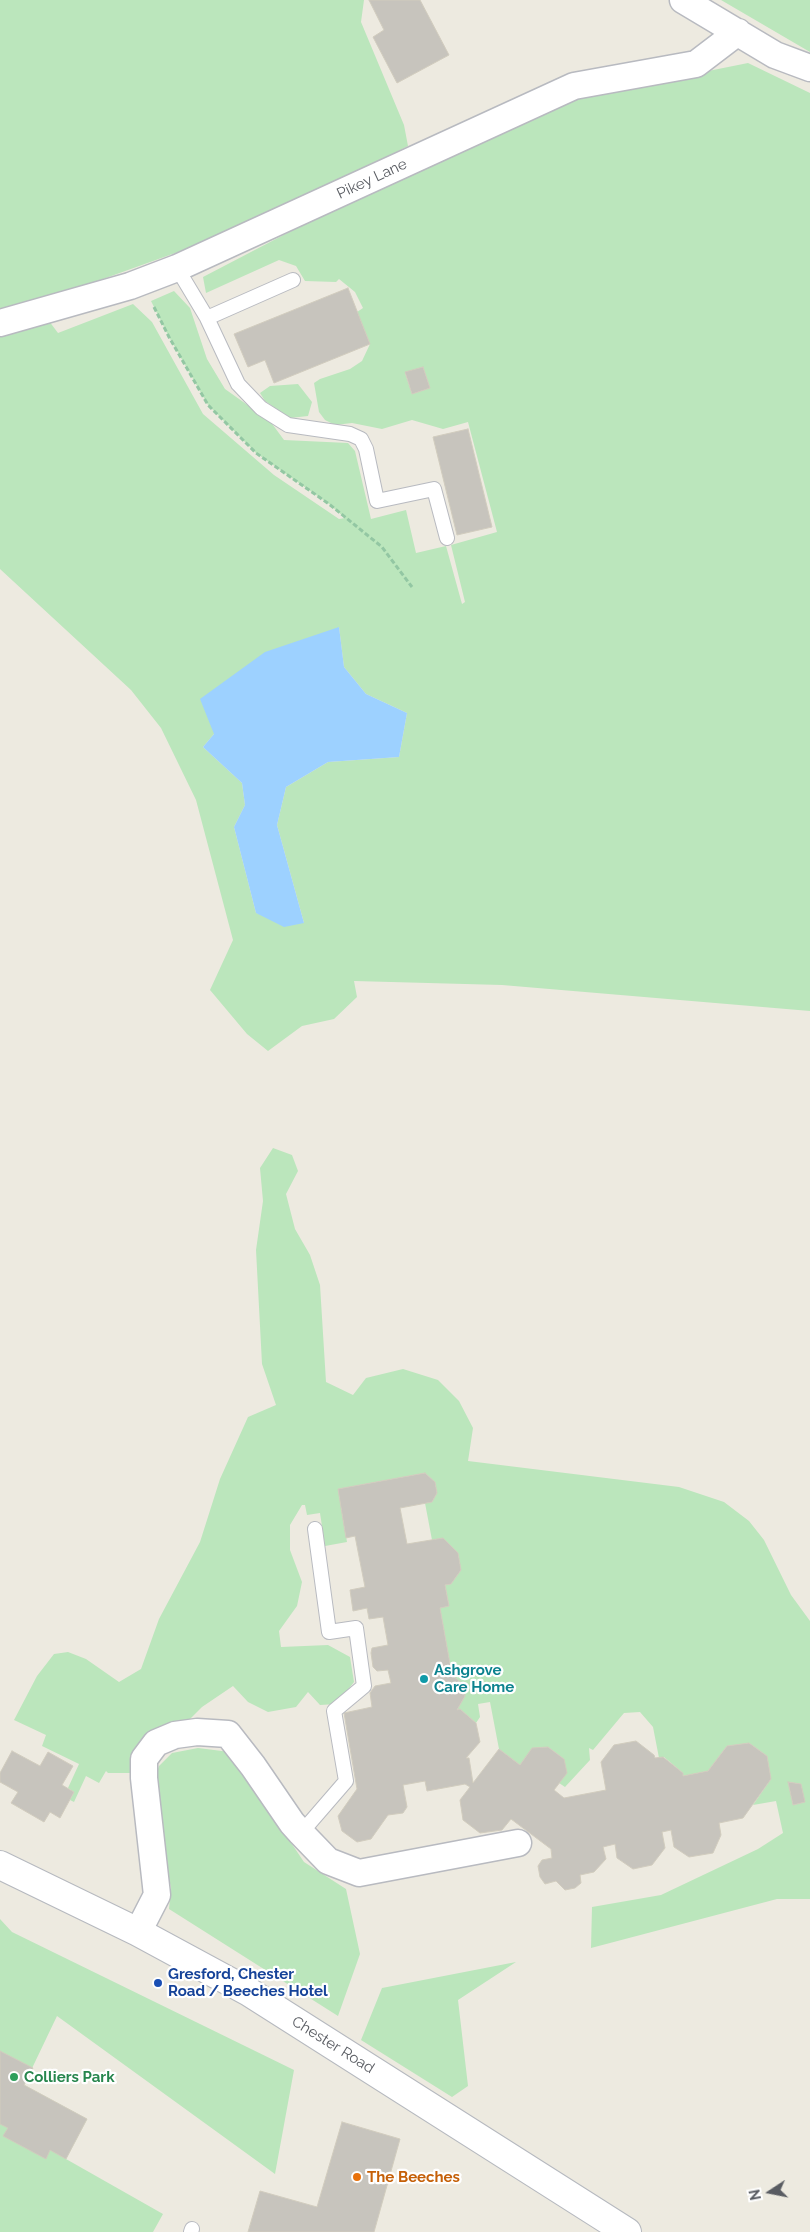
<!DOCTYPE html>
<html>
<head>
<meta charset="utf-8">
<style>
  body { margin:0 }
  #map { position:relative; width:810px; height:2232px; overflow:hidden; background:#edeae0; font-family:Raleway,sans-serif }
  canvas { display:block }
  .north { position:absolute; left:745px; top:2167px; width:50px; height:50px; -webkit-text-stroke:4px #fff; paint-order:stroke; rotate:259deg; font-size:14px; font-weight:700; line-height:20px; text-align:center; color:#595c62 }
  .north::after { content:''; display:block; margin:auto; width:18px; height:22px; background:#595c62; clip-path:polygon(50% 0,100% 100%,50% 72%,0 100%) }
</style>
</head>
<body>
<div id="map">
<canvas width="810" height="2232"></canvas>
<div class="north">N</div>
</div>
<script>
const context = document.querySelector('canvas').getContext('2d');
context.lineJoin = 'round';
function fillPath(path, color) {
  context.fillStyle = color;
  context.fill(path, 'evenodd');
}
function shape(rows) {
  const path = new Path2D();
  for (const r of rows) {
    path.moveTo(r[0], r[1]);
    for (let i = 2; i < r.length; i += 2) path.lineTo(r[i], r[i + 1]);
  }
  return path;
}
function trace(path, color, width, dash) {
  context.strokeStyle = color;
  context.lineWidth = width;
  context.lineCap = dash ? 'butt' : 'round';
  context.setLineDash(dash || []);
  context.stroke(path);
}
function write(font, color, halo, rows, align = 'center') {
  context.font = font + ' Raleway,sans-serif';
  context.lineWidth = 4.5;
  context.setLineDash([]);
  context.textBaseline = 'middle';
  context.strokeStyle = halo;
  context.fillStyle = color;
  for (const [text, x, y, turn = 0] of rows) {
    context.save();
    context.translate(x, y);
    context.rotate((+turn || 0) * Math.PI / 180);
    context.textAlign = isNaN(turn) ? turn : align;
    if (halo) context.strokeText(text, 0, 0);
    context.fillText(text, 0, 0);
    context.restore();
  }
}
const green = shape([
  [0,0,364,0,361,22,404,125,408,146,291,206,178,252,103,279,34,301,58,333,133,304,152,322,203,414,274,475,339,519,345,518,329,504,256,453,208,405,169,337,151,301,174,291,190,308,207,359,225,389,270,421,284,440,348,443,355,451,371,519,406,510,416,553,446,546,462,604,465,602,451,545,497,532,468,422,443,429,412,420,382,429,352,423,335,425,325,420,319,412,314,383,320,379,350,369,362,361,370,344,357,312,363,308,355,292,339,279,336,282,305,281,296,266,279,260,206,293,203,277,458,144,569,99,748,63,810,93,810,1011,502,985,354,981,357,997,334,1019,302,1026,268,1051,247,1034,210,990,233,940,196,800,161,728,131,690,0,569],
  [423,367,430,388,412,394,405,373],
  [339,627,344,667,366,694,407,713,399,757,328,762,286,787,277,825,304,923,256,913,234,827,245,805,242,783,203,747,214,734],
  [721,0,810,0,810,52],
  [298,384,312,402,308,416,290,418,265,401,260,393,270,386],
  [273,1148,292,1155,298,1171,286,1194,295,1229,310,1255,320,1285,326,1382,353,1395,366,1378,403,1369,438,1380,459,1401,473,1428,468,1461,679,1487,724,1502,749,1521,764,1540,791,1595,810,1621,810,1899,777,1899,591,1948,592,1907,661,1895,758,1849,783,1833,776,1801,753,1805,771,1779,767,1756,749,1743,727,1746,708,1771,683,1776,683,1773,664,1757,659,1758,653,1727,640,1712,624,1713,593,1750,589,1748,590,1760,565,1787,559,1783,564,1759,548,1747,532,1749,520,1765,499,1749,490,1702,478,1704,480,1717,476,1723,460,1709,457,1710,465,1696,463,1684,452,1675,440,1608,449,1606,445,1585,451,1584,461,1570,458,1553,443,1538,432,1540,425,1503,432,1502,437,1493,435,1482,425,1473,338,1489,347,1542,325,1546,320,1513,307,1515,305,1505,302,1505,290,1525,290,1550,302,1582,297,1606,279,1631,281,1647,328,1645,350,1657,354,1682,337,1704,320,1705,308,1692,296,1707,268,1712,248,1702,233,1686,202,1707,136,1773,108,1773,106,1771,99,1783,86,1776,74,1802,70,1800,74,1792,68,1788,79,1764,42,1746,46,1735,14,1720,37,1676,54,1654,68,1652,86,1659,119,1682,141,1669,159,1619,200,1542,220,1479,248,1417,276,1405,262,1364,256,1250,263,1201,260,1168],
  [788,1782,801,1784,804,1802,793,1805],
  [198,1748,230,1752,304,1862,346,1889,360,1954,338,2016,169,1909,171,1888,156,1819,153,1783,159,1766,172,1753],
  [0,1919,12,1932,294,2070,275,2174,57,2016,24,2085,87,2119,66,2159,163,2214,153,2232,0,2232],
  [516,1962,458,2000,468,2086,452,2097,361,2040,382,1988]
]);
const water = shape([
  [339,627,344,667,366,694,407,713,399,757,328,762,286,787,277,825,304,923,284,927,256,913,234,827,245,805,242,783,203,747,214,734,200,699,265,652]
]);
const building = shape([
  [369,0,420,0,449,55,397,83,373,37,384,30,369,0],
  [348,288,370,344,274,383,265,360,248,367,234,334,348,288],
  [423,367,430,388,412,394,405,372,423,367],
  [468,429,492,527,457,535,433,437,468,429],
  [425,1473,435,1482,437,1493,432,1502,400,1508,407,1544,443,1538,458,1553,461,1570,451,1584,445,1585,449,1606,440,1608,452,1675,463,1684,465,1696,457,1710,460,1709,476,1723,480,1742,466,1758,469,1758,473,1783,499,1749,520,1765,532,1748,548,1747,564,1759,567,1773,554,1790,564,1798,606,1790,601,1762,614,1745,636,1741,654,1755,655,1758,663,1757,683,1773,683,1776,708,1771,727,1746,749,1743,767,1756,771,1779,743,1818,719,1823,721,1835,713,1853,689,1857,674,1847,671,1830,662,1832,665,1848,652,1865,633,1869,617,1858,615,1844,603,1847,606,1859,594,1872,580,1875,581,1883,575,1888,565,1890,556,1881,545,1884,540,1877,538,1866,542,1860,552,1858,551,1849,511,1819,502,1830,480,1833,463,1820,460,1800,470,1787,465,1784,427,1791,425,1781,403,1785,407,1807,403,1813,388,1815,371,1839,357,1842,342,1831,338,1816,357,1789,344,1713,372,1707,370,1693,375,1686,391,1683,388,1670,377,1671,373,1667,371,1653,372,1648,388,1645,383,1617,369,1619,367,1608,353,1611,350,1590,365,1587,355,1536,346,1538,338,1489,425,1473],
  [12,1751,40,1766,48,1752,73,1766,62,1785,74,1792,60,1818,50,1812,44,1822,11,1803,18,1792,0,1782,0,1773,12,1751],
  [788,1782,801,1784,805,1802,793,1805,788,1782],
  [0,2051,33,2068,24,2085,87,2119,66,2159,50,2150,46,2159,3,2136,8,2128,0,2124,0,2051],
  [342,2122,400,2139,374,2232,248,2232,260,2191,317,2207,342,2122]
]);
const path = shape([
  [154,307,169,337,208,405,256,453,329,504,382,547,412,587]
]);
const service = shape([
  [177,268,207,318,238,384,261,408,288,425,350,434,361,439,366,449,377,501,434,489,447,538],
  [207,318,293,280],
  [301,1833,346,1781,334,1711,364,1686,356,1628,329,1632,315,1529],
  [191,2232,192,2229]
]);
const minor = shape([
  [683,0,775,55,810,68],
  [0,323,130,286,177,268,574,86,696,64,738,32],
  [138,1932,157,1895,144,1778,144,1759,156,1743,175,1735,197,1732,228,1734,253,1766,292,1823,301,1833,328,1861,359,1873,518,1843]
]);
const secondary = shape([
  [0,1865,138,1932,249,1992,627,2232]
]);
const markers = [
  [424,1679,5,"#0f9aa8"],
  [158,1983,5,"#1a4fb4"],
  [14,2077,5,"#2e9e5b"],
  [357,2177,5,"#e8710a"]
];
const streetNames = [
  ["Pikey Lane",372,179,-25],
  ["Chester Road",333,2045,32]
];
const cultureNames = [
  ["Ashgrove",434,1670],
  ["Care Home",434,1687]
];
const transitNames = [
  ["Gresford, Chester",168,1974],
  ["Road / Beeches Hotel",168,1991]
];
const leisureNames = [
  ["Colliers Park",24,2077]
];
const foodNames = [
  ["The Beeches",367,2177]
];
fillPath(green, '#bbe6bc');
fillPath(water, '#9dd1ff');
fillPath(building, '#c7c4bd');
trace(building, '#d1ccbe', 1);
trace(service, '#b8bac0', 16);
trace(minor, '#b8bac0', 29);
trace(secondary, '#b6b9bf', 30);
trace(path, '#93c7a3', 3, [5, 2.5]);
trace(service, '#fff', 14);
trace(minor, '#fff', 26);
trace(secondary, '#fff', 28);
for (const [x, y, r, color] of markers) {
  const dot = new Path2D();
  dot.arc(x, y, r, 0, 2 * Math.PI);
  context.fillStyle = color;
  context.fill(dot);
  trace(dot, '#fff', 2);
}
write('15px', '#595c62', '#fff', streetNames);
write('bold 15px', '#0d838f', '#fff', cultureNames, 'left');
write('bold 15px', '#164399', '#fff', transitNames, 'left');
write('bold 15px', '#27864d', '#fff', leisureNames, 'left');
write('bold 15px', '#c56008', '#fff', foodNames, 'left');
</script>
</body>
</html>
